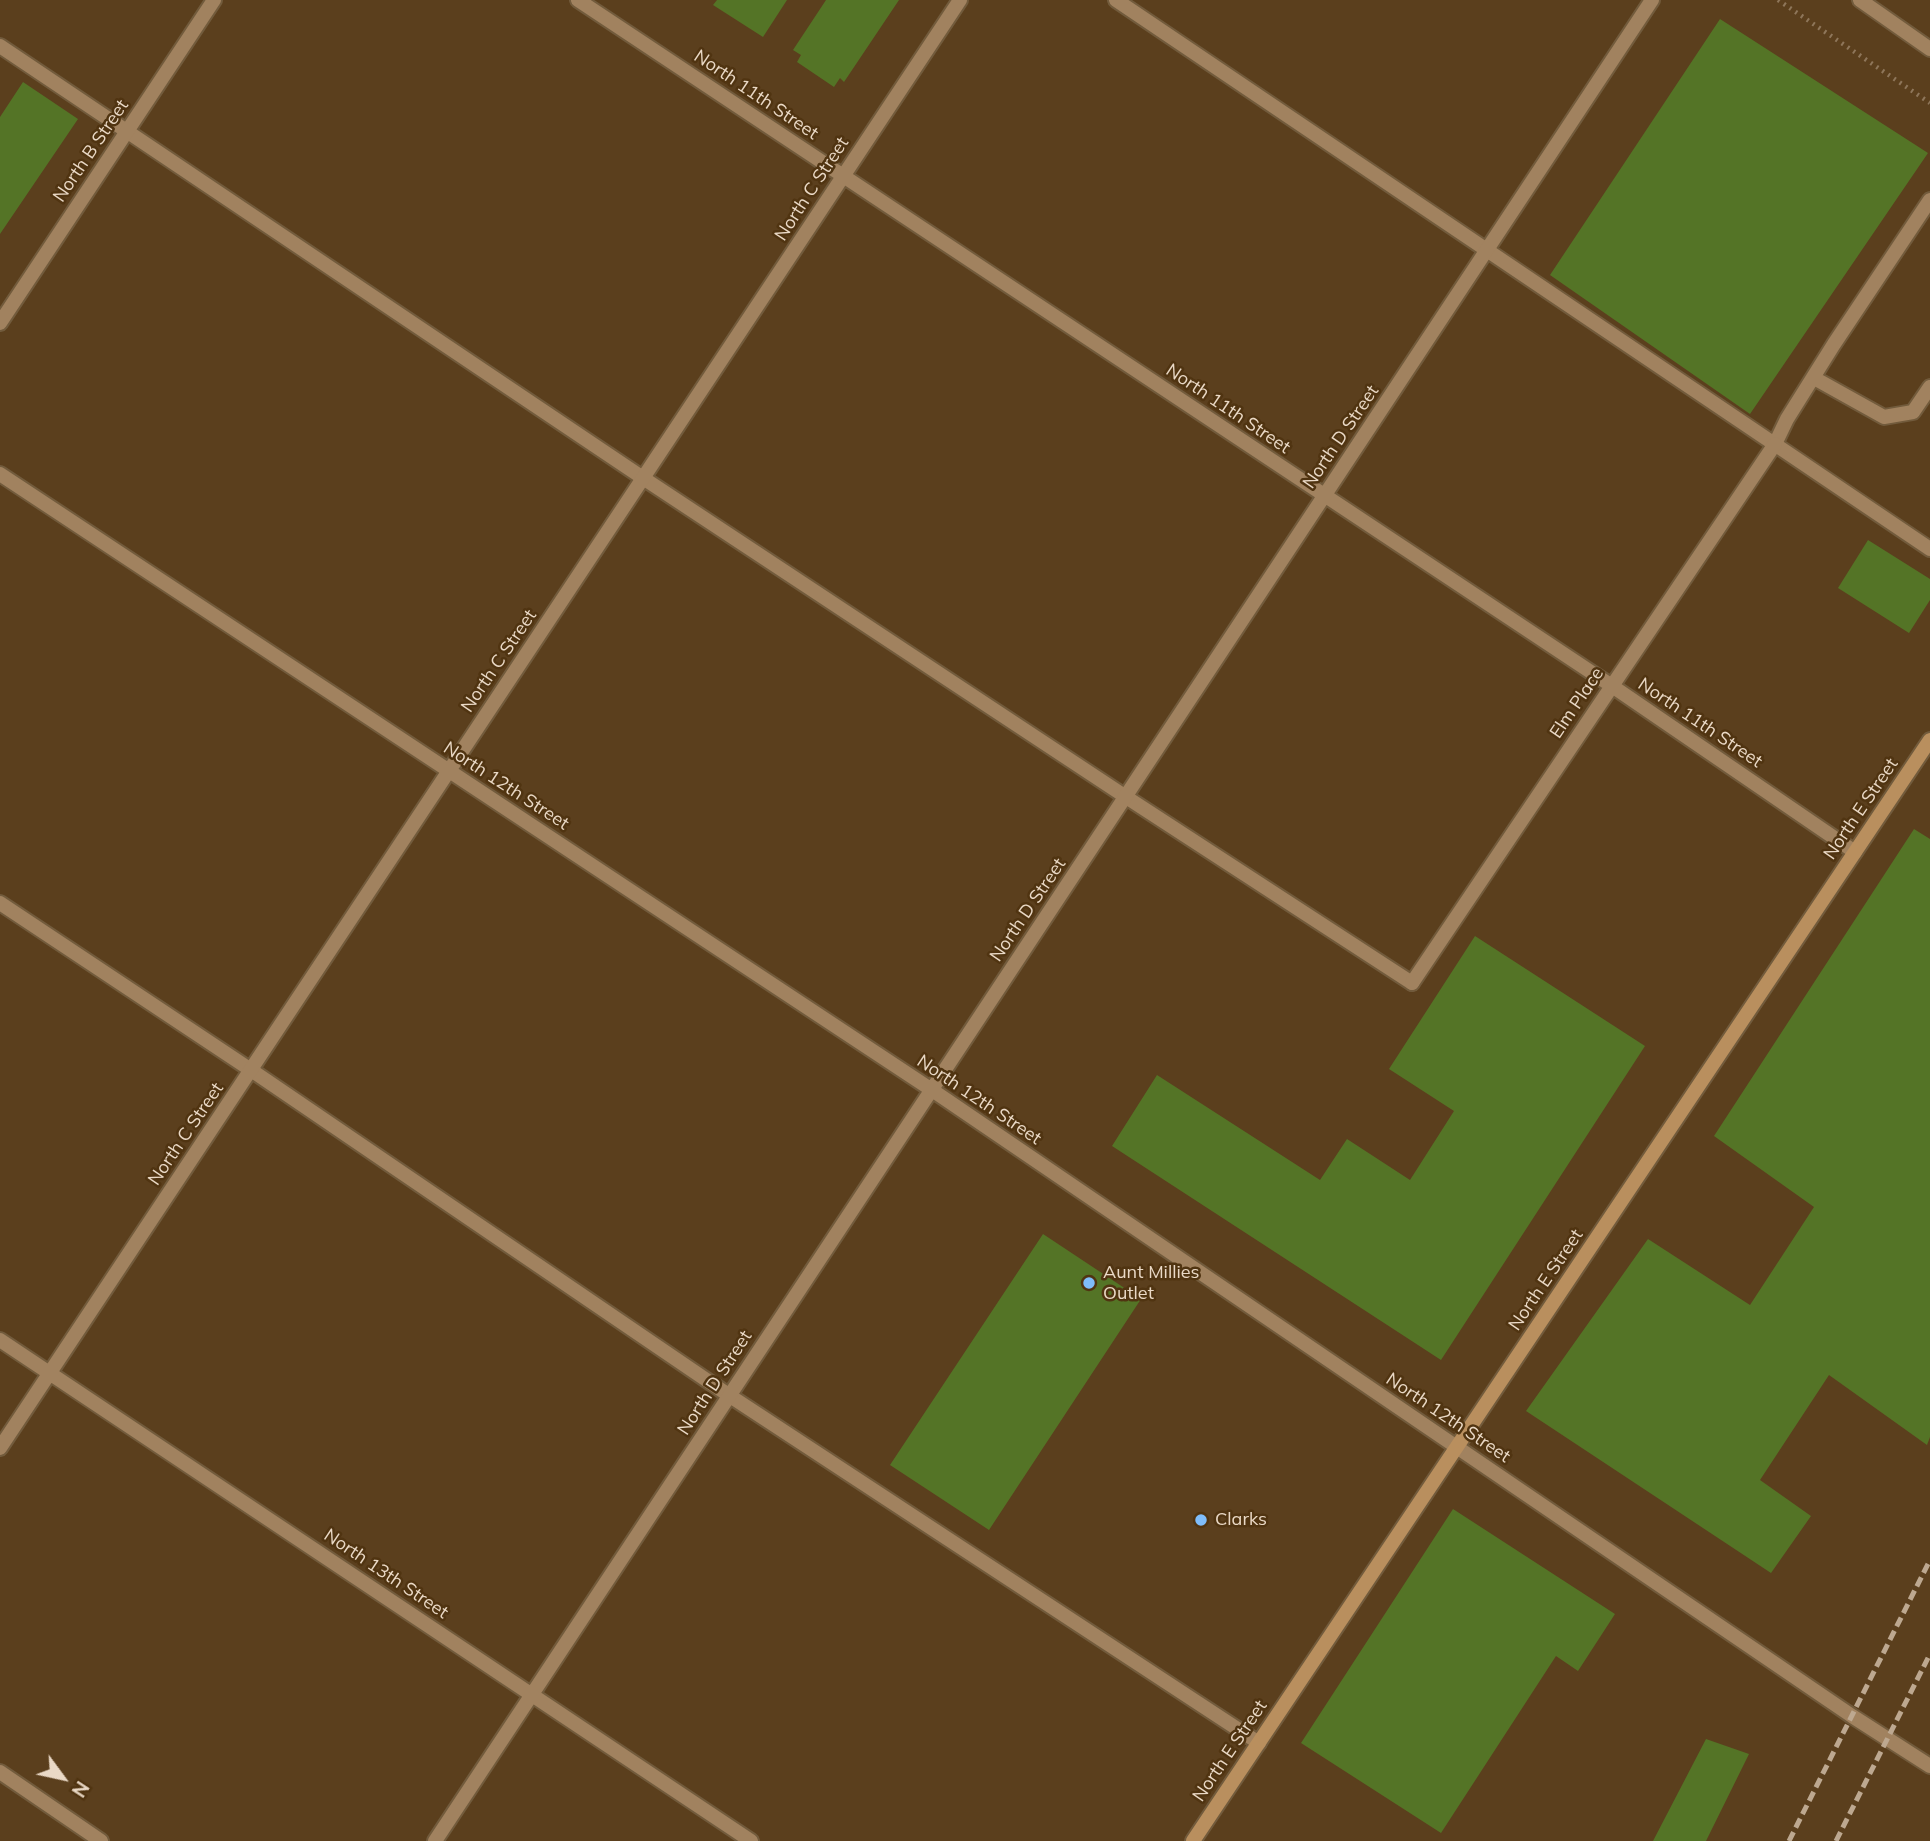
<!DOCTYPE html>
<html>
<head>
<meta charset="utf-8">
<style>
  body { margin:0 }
  #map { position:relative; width:1930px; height:1841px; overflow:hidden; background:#5b3f1d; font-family:Mulish,sans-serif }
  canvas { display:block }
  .north { position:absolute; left:28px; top:1743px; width:70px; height:70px; -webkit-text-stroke:5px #503411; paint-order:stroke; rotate:123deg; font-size:19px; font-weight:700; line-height:28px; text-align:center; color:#ead9c6 }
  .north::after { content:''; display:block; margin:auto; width:24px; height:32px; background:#ead9c6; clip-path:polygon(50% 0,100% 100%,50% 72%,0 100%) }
</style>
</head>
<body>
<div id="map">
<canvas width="1930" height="1841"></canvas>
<div class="north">N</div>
</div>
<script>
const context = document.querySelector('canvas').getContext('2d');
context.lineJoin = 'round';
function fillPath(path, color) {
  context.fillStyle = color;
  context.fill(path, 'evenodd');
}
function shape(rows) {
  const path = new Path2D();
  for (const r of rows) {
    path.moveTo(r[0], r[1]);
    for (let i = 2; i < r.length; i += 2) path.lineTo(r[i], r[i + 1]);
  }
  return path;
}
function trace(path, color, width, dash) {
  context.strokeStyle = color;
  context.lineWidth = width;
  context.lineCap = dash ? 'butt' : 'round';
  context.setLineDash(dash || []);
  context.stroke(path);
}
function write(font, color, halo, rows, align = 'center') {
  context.font = font + ' Mulish,sans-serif';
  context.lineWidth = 5;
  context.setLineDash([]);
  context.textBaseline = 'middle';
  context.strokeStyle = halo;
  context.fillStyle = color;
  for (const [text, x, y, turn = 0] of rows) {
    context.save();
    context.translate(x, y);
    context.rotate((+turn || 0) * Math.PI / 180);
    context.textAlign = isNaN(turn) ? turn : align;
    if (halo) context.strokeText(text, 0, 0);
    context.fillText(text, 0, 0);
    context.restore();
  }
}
const building = shape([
  [717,0,787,0,763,37,713,5],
  [826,0,899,0,844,82,840,78,834,87,797,62,801,55,793,50],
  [1720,19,1928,153,1750,414,1550,275],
  [23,82,78,119,0,234,0,117],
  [1868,540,1930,579,1930,600,1909,633,1838,588],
  [1914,829,1930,839,1930,1437,1927,1445,1829,1375,1760,1480,1811,1516,1771,1573,1526,1411,1648,1239,1750,1305,1814,1207,1714,1136],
  [1475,936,1645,1046,1441,1360,1112,1146,1157,1075,1320,1180,1347,1139,1410,1180,1454,1111,1389,1069],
  [1043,1234,1141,1299,989,1530,890,1465],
  [1453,1509,1615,1614,1578,1671,1556,1656,1441,1833,1301,1743],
  [1706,1739,1749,1754,1706,1841,1653,1841]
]);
const path = shape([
  [1778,0,1930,103]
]);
const lane = shape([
  [1116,0,1930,549],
  [0,46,643,478,1126,797,1412,983],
  [1814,378,1884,417,1913,412,1930,387],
  [1775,444,1787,419,1834,344,1930,200],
  [0,903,251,1070,730,1396,1259,1743],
  [0,1772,101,1841]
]);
const street = shape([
  [578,0,1612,686,1855,852],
  [1860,0,1930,49],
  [0,323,214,0],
  [0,474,932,1090,1852,1716,1930,1766],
  [1412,983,1775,444],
  [0,1340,751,1841],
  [0,1448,960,0],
  [435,1841,1652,0]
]);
const secondary = shape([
  [1193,1841,1930,740]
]);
const rail = shape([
  [1789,1841,1930,1560],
  [1836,1841,1930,1654]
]);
const markers = [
  [1089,1283,7,"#7fbdfa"],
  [1201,1520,7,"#7fbdfa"]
];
const streetNames = [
  ["North 11th Street",756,95,34],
  ["North B Street",91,151,-56],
  ["North C Street",812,189,-57],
  ["North 11th Street",1228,409,34],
  ["North D Street",1341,437,-56],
  ["North C Street",499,661,-56],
  ["Elm Place",1577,703,-56],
  ["North 11th Street",1700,723,34],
  ["North 12th Street",506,786,33],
  ["North E Street",1861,809,-56],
  ["North D Street",1028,910,-56],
  ["North 12th Street",979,1100,34],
  ["North C Street",186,1134,-56],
  ["North E Street",1546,1280,-56],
  ["North D Street",715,1383,-57],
  ["North 12th Street",1448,1418,34],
  ["North 13th Street",386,1574,34],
  ["North E Street",1230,1751,-56]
];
const poiNames = [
  ["Aunt Millies",1103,1273],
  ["Outlet",1103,1294],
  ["Clarks",1215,1520]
];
fillPath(building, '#547426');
trace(lane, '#725b3c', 18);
trace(street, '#725b3c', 18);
trace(secondary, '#725b3c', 18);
trace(path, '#8e765a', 4.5, [2, 5]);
trace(lane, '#a1825f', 14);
trace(street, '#a1825f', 14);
trace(secondary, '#b98f5e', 14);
trace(rail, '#bda890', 5, [10, 5]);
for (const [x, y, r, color] of markers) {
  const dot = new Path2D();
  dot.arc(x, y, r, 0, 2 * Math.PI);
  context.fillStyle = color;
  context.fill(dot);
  trace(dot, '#503411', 2.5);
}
write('18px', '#ead9c6', '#503411', streetNames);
write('18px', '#ead9c6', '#503411', poiNames, 'left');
</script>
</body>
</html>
